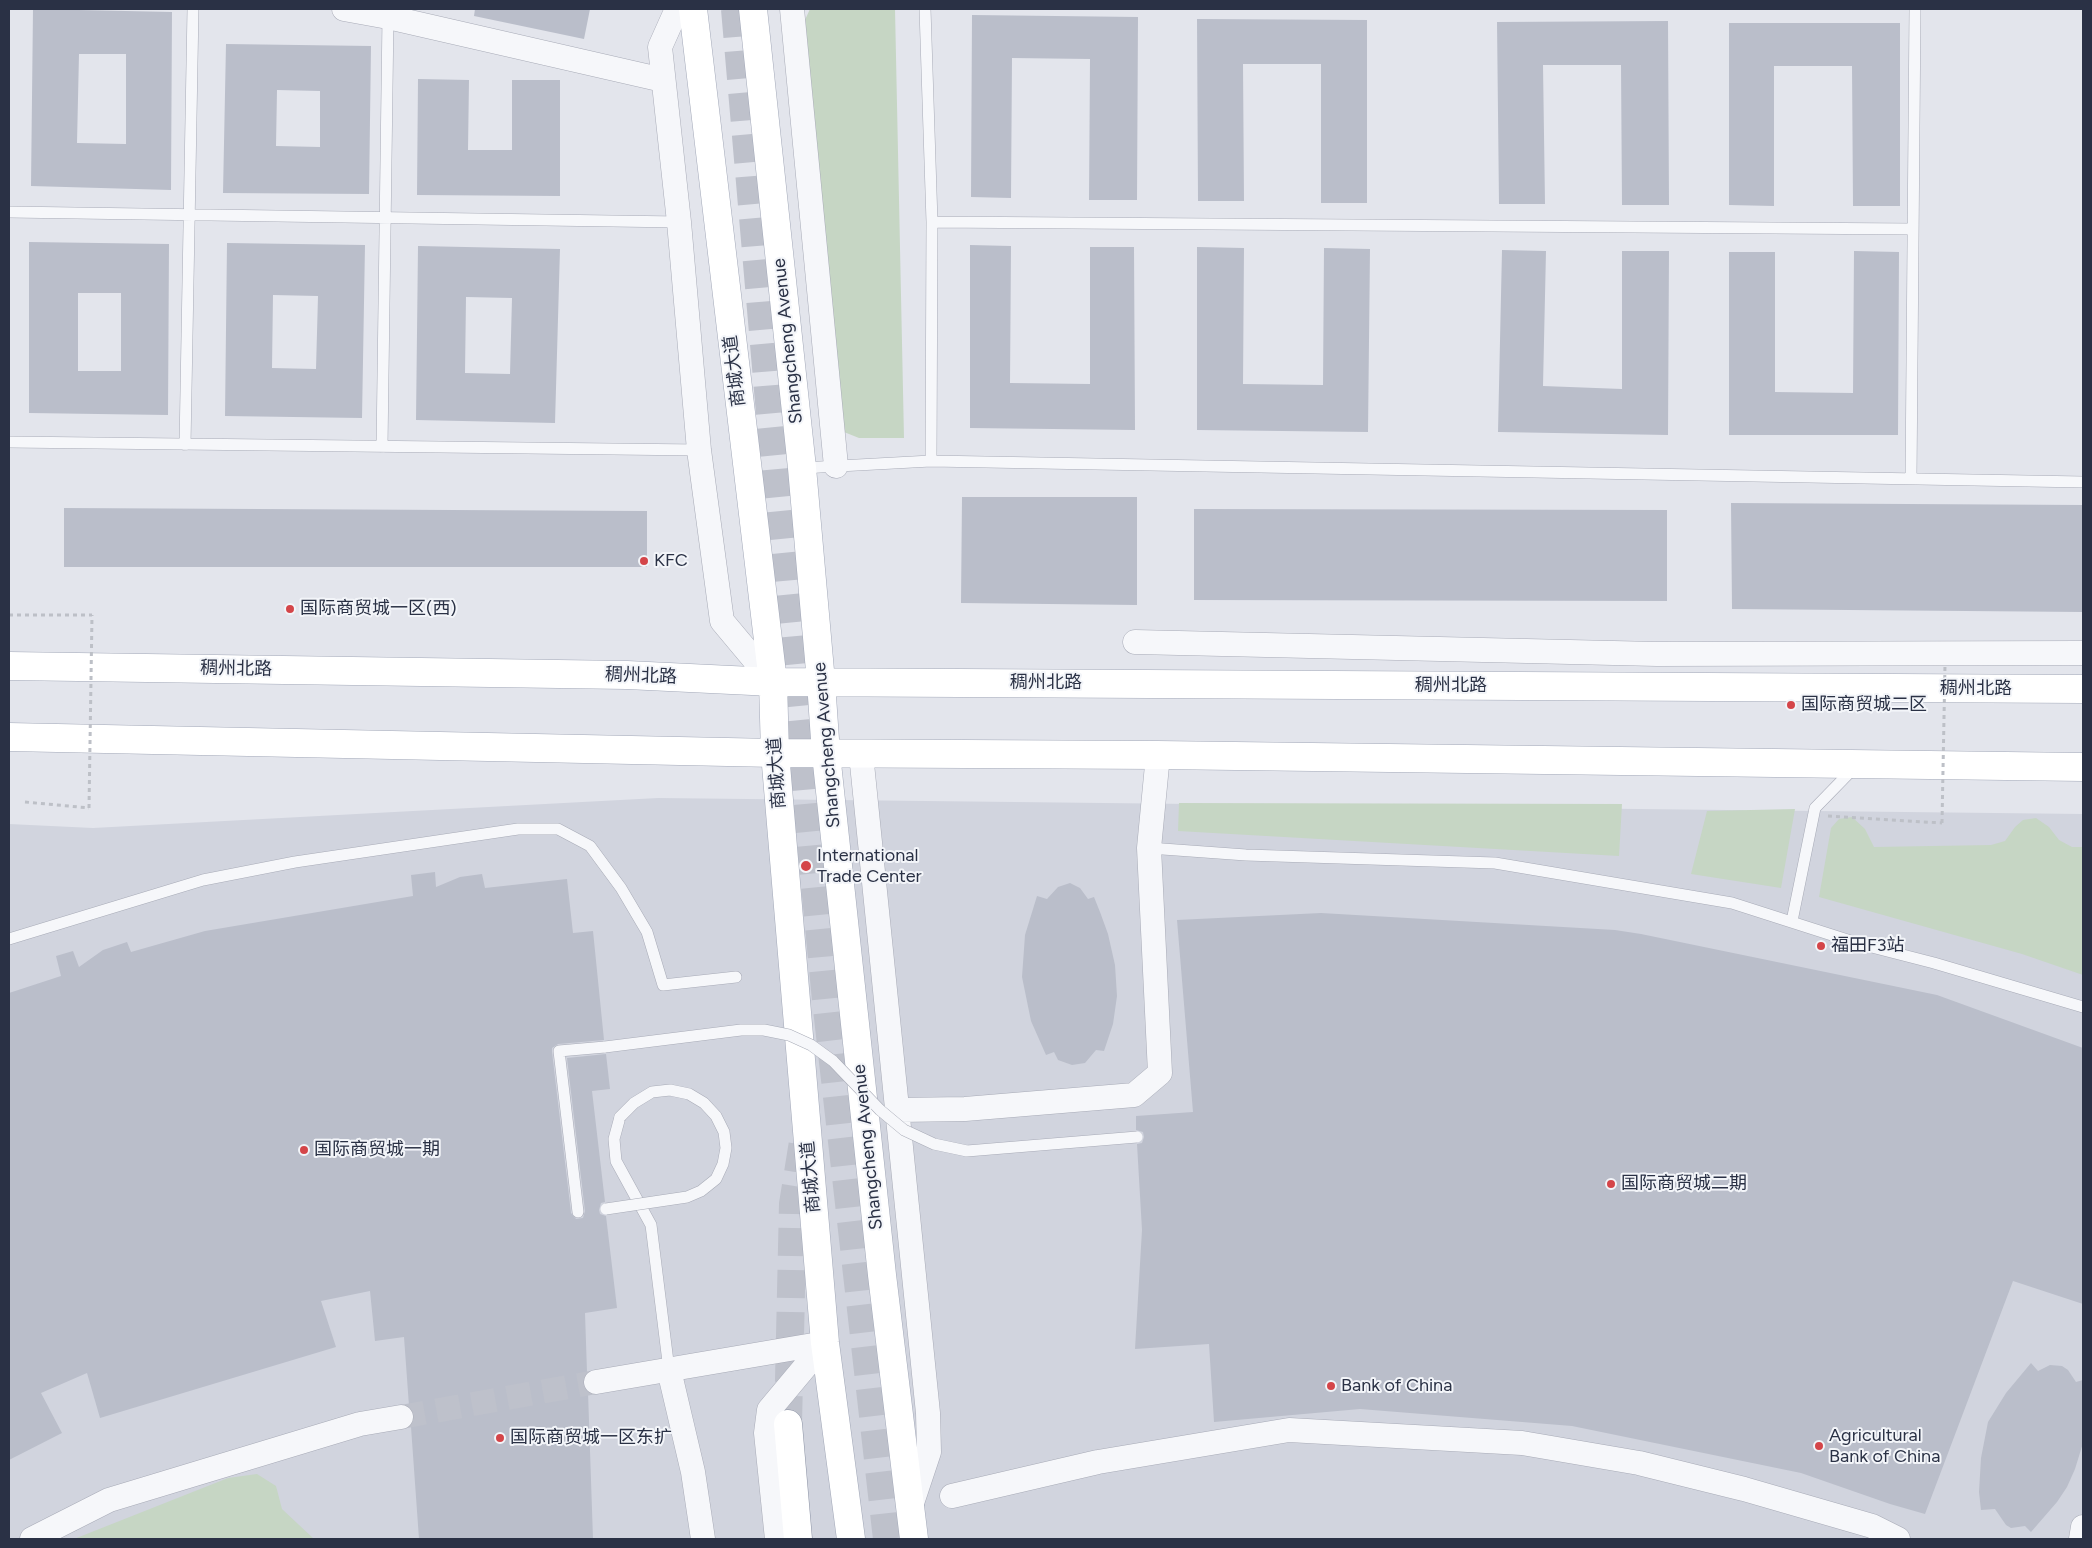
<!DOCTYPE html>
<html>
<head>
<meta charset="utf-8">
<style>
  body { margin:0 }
  #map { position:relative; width:2092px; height:1548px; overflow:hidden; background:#e3e5ec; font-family:Figtree,sans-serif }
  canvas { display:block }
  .frame { position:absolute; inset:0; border:10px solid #2a3145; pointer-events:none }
</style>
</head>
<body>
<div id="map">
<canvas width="2092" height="1548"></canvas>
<div class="frame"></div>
</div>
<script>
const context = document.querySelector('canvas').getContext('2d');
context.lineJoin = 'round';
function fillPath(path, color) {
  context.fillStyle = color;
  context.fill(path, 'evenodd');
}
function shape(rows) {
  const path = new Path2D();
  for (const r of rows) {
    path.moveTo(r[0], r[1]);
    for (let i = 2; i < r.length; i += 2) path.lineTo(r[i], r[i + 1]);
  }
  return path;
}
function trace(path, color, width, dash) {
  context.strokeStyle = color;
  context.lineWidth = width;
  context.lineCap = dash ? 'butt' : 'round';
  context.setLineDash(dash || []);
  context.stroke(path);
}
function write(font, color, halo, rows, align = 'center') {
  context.font = font + ' Figtree,"Noto Sans SC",sans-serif';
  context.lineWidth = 4;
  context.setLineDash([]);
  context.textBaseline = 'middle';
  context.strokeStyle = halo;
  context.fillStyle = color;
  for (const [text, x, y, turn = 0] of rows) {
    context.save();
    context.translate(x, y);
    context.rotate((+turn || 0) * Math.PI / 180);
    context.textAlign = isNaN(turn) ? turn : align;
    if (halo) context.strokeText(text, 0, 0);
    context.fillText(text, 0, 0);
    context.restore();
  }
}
const built = shape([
  [658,798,2083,814,2083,1539,9,1539,9,824,93,828]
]);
const green = shape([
  [810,9,895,9,904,438,859,438,844,432,804,22],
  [1179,803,1622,804,1619,856,1178,831],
  [1795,809,1781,888,1691,874,1707,811],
  [1852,817,1865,829,1874,847,1991,845,2005,841,2015,827,2023,820,2036,818,2049,827,2059,840,2072,847,2083,847,2083,975,2022,954,1819,897,1831,828,1839,819],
  [257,1474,276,1486,282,1509,314,1539,74,1539,228,1478]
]);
const building = shape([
  [33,9,172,12,171,190,31,186],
  [79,54,126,54,126,144,77,143],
  [475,9,590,9,584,39,474,16],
  [972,15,1138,17,1137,200,1089,200,1090,59,1012,58,1011,198,971,197],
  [1197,19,1367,20,1367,203,1321,203,1321,64,1243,64,1244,201,1198,201],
  [1668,21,1669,205,1622,205,1621,65,1543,65,1545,204,1499,204,1497,22],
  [1729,23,1900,23,1900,206,1853,206,1852,66,1774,66,1774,206,1729,205],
  [226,44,371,46,369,194,223,193],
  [277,90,320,91,320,147,276,146],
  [418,79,469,80,468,150,512,150,512,80,560,80,560,196,417,195],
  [29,242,169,244,168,415,29,413],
  [78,293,121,293,121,371,78,371],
  [227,243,365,245,362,418,225,416],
  [273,295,318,296,316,369,272,368],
  [970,245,1011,246,1010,383,1090,384,1090,247,1134,247,1135,430,970,428],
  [418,246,560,249,555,423,416,420],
  [466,297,512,298,510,374,465,373],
  [1197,247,1244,248,1243,384,1323,385,1324,248,1370,249,1368,432,1197,430],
  [1502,250,1546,251,1543,386,1622,389,1622,251,1669,251,1668,435,1498,432],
  [1854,251,1899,252,1898,435,1729,435,1729,252,1775,252,1775,392,1853,393],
  [962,497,1137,497,1137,605,961,603],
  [1731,503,2083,505,2083,612,1732,609],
  [64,508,647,511,647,567,64,567],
  [1194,509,1667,510,1667,601,1194,600],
  [435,872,436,887,460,877,482,874,485,888,567,879,573,933,593,931,604,1040,558,1044,552,1048,552,1052,571,1213,576,1219,583,1218,585,1211,567,1058,606,1054,610,1089,592,1091,605,1202,601,1203,599,1210,600,1214,606,1216,617,1308,585,1313,587,1372,583,1377,582,1384,588,1392,593,1539,419,1539,411,1427,414,1421,415,1415,409,1406,404,1337,375,1341,370,1291,321,1301,336,1347,100,1418,87,1373,41,1393,62,1433,9,1460,9,993,61,976,56,956,73,951,79,967,103,950,127,942,131,952,205,931,413,896,411,875],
  [1070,883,1080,888,1088,899,1094,897,1100,912,1108,934,1115,965,1117,996,1113,1024,1104,1051,1096,1050,1085,1063,1072,1065,1058,1060,1054,1052,1046,1055,1031,1021,1022,977,1025,935,1037,896,1047,899,1058,887],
  [1321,913,1615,930,1641,934,1937,995,2083,1048,2083,1304,2013,1281,1925,1514,1890,1504,1801,1473,1572,1426,1360,1409,1214,1422,1209,1344,1135,1349,1142,1230,1137,1144,1142,1143,1144,1137,1143,1132,1136,1130,1136,1116,1193,1112,1177,920],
  [2031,1363,2038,1371,2050,1365,2062,1366,2068,1370,2076,1382,2083,1380,2083,1443,2075,1469,2067,1487,2057,1502,2031,1532,2025,1526,2011,1528,2006,1525,1995,1509,1981,1510,1979,1492,1981,1458,1988,1422,2006,1393]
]);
const streetTunnel = shape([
  [401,1417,596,1382]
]);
const highwayTunnel = shape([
  [735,9,771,425,826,1000,887,1539],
  [788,1424,793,1204,803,1142]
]);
const path = shape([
  [9,615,92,615],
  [25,802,89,808],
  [1828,816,1942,823]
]);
const lane = shape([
  [925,9,932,222,931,461],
  [9,212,679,222],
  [932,222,1913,229],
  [9,442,699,450],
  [185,445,193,9],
  [382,447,388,17],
  [802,468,931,461,2083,482],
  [1911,479,1915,9],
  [1149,848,1246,855,1495,863,1732,903,1860,944,1934,963,2083,1007],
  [1792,921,1815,808,1855,767],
  [9,939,203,880,295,862,518,829,558,829,590,846,621,888,647,932,663,985,736,977],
  [620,1117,614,1139,616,1161,651,1225,669,1370],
  [578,1212,559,1051,605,1047]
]);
const street = shape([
  [344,9,388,17,663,80],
  [677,9,660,47,679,222,699,450,722,621,773,682],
  [792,9,836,466],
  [1135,642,1657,654,2083,653],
  [861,754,928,1413,929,1452,910,1509],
  [898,1110,965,1109,1134,1095,1160,1073,1149,848,1158,755],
  [669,1370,693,1472,703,1539],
  [596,1382,825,1343],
  [952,1496,1098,1462,1289,1430,1522,1443,1639,1463,1744,1489,1872,1526,1898,1539],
  [32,1539,109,1500,360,1424,401,1417],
  [777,1539,766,1433,769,1410,825,1343],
  [2081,1539,2083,1527]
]);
const primary = shape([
  [693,9,773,682,775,753,825,1343,851,1539],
  [753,9,802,468,821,682,826,754,882,1275,914,1539],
  [9,666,627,675,773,682,2083,689],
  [9,737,775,753,1158,755,2083,767]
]);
const highway = shape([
  [788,1424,798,1539]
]);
const pathBridge = shape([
  [89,808,92,615],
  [1942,823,1945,665]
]);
const laneBridge = shape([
  [605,1047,741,1030,764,1030,789,1035,811,1045,833,1061,880,1110,904,1130,934,1144,967,1151,1137,1137],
  [606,1209,687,1197,701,1191,716,1179,723,1164,726,1148,724,1132,716,1116,704,1103,689,1094,670,1090,652,1092,634,1103,620,1117]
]);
const markers = [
  [644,561,5,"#d44549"],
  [290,609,5,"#d44549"],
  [1791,705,5,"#d44549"],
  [806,866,6,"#d44549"],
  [1821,946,5,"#d44549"],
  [304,1150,5,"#d44549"],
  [1611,1184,5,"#d44549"],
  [1331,1386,5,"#d44549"],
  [500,1438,5,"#d44549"],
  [1819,1446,5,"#d44549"]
];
const streetNames = [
  ["Shangcheng Avenue",788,341,-96],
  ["商城大道",735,371,-97],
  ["稠州北路",236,669,1],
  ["稠州北路",641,676,2],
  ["稠州北路",1046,683],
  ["稠州北路",1451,686],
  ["稠州北路",1976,689],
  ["Shangcheng Avenue",827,745,-95],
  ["商城大道",777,773,-94],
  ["Shangcheng Avenue",868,1147,-96],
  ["商城大道",811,1177,-95]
];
const poiNames = [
  ["KFC",654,561],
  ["国际商贸城一区(西)",300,609],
  ["国际商贸城二区",1801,705],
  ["International",817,856],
  ["Trade Center",817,877],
  ["福田F3站",1831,946],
  ["国际商贸城一期",314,1150],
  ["国际商贸城二期",1621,1184],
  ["Bank of China",1341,1386],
  ["Agricultural",1829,1436],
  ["Bank of China",1829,1457],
  ["国际商贸城一区东扩",510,1438]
];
fillPath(built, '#d1d4de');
fillPath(green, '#c6d6c4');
fillPath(building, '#babeca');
trace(streetTunnel, '#bec1cb', 24, [24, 12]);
trace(highwayTunnel, '#bec1cb', 28, [28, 14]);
trace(lane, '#a8abb7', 12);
trace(street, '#a8abb7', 25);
trace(primary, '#a2a8b8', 29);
trace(highway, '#8a91a3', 29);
trace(path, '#bdc0c7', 3, [4, 4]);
trace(lane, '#f6f7fa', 11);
trace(street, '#f6f7fa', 24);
trace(primary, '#fff', 28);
trace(highway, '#fff', 28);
trace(laneBridge, '#a8abb7', 12, []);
trace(pathBridge, '#bdc0c7', 3, [4, 4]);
trace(laneBridge, '#f6f7fa', 11);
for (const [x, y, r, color] of markers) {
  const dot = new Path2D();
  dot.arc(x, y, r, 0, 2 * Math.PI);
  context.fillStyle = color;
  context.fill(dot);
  trace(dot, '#f3f5f9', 2);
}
write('18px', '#2a3145', '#f3f5f9', streetNames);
write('18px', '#2a3145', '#f3f5f9', poiNames, 'left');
</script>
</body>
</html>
